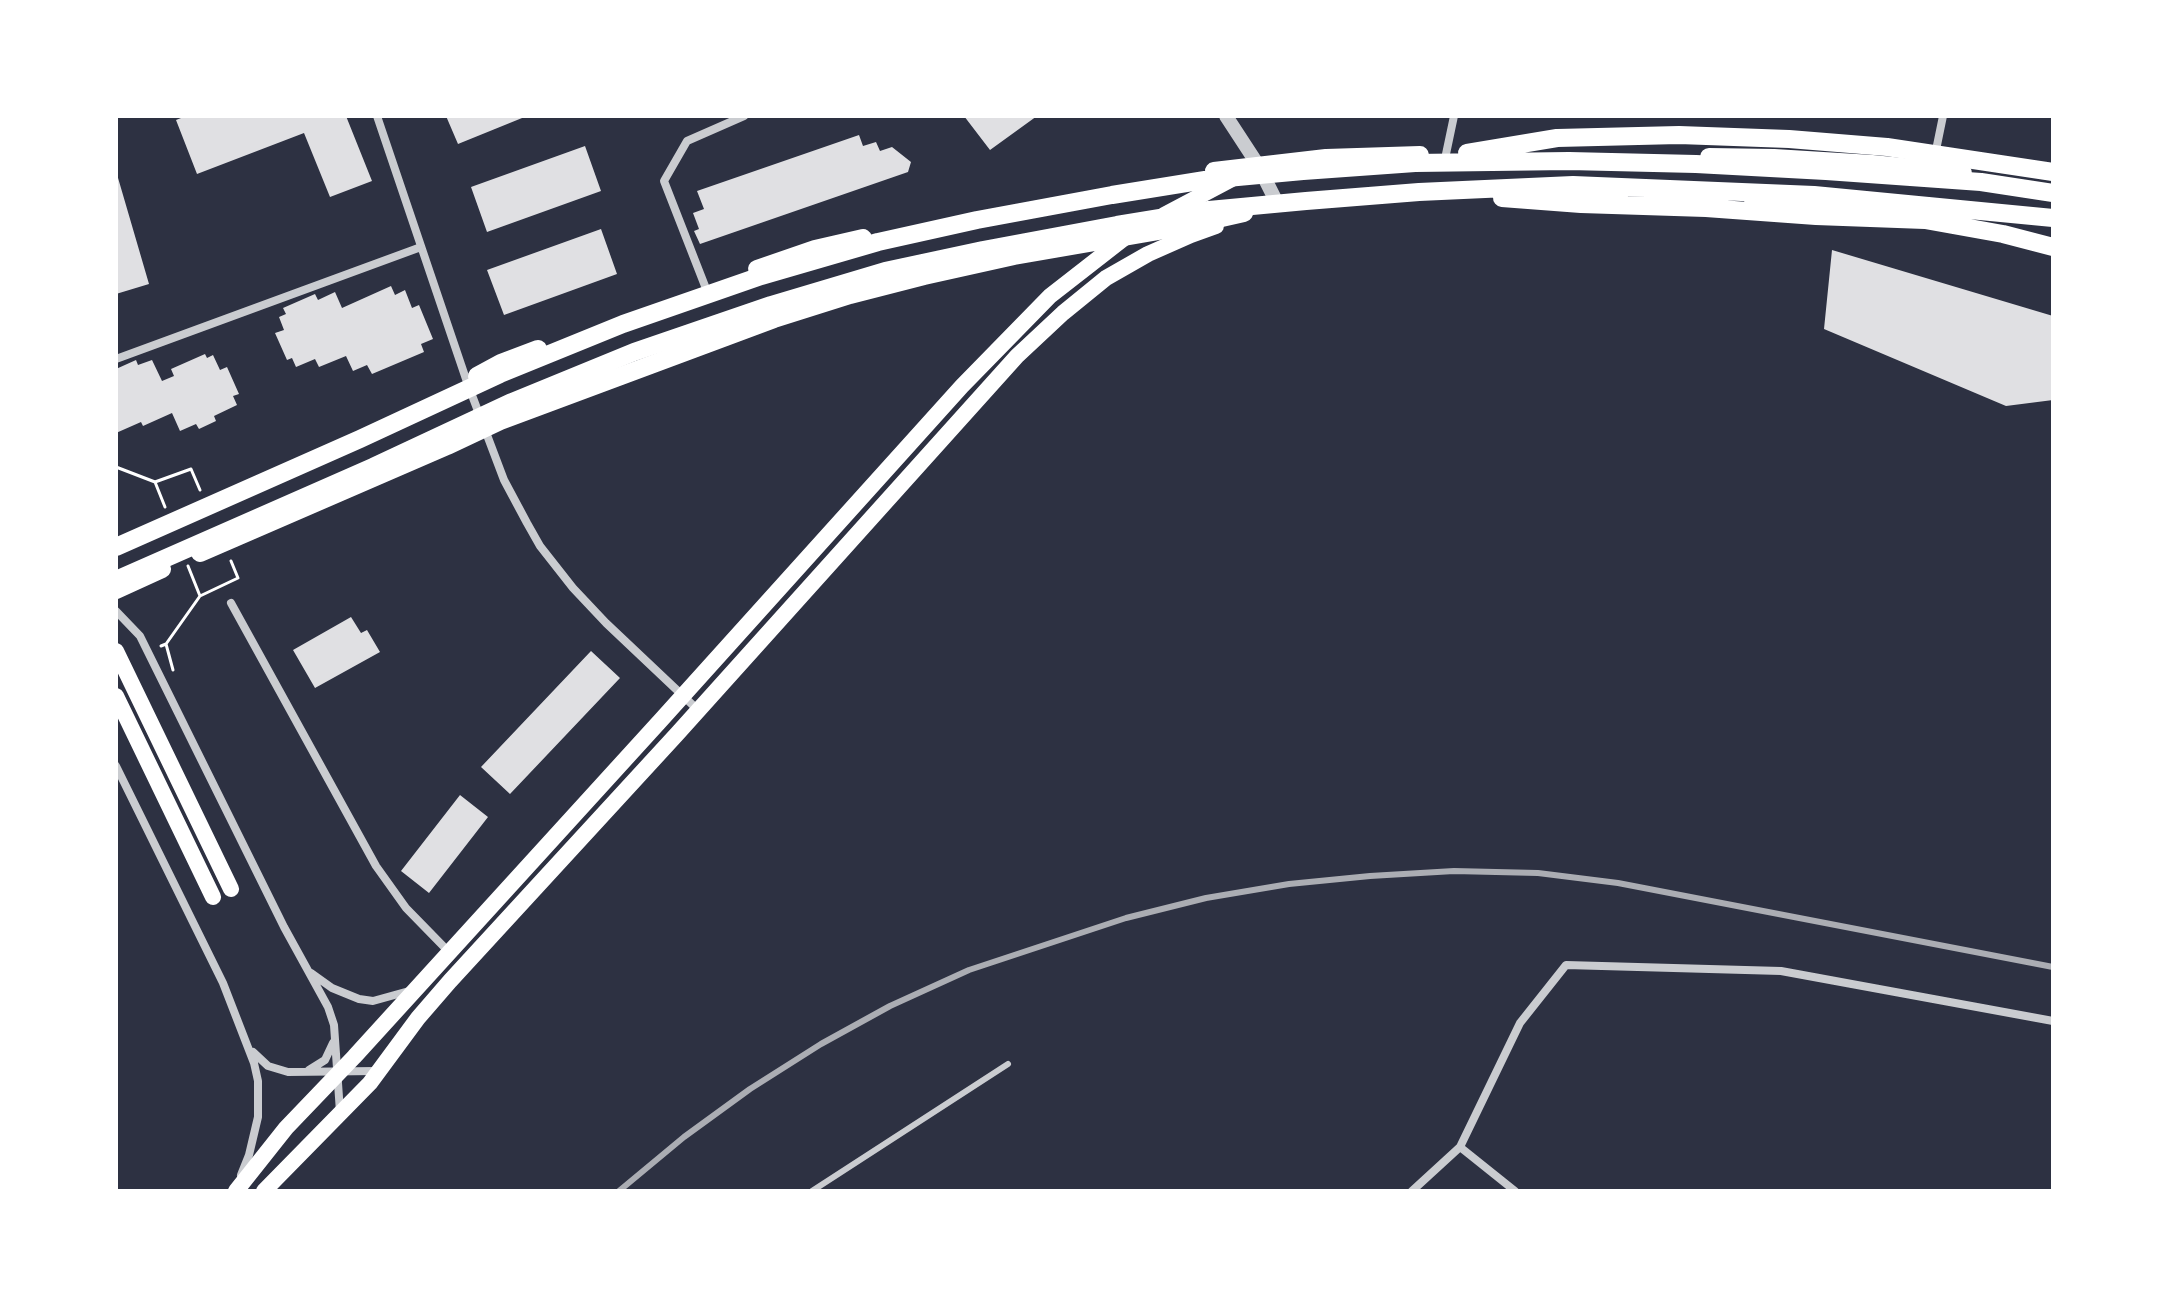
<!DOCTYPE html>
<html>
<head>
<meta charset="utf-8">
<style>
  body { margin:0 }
  #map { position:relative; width:2169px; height:1307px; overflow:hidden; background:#2d3142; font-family:Spectral,serif }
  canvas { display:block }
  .frame { position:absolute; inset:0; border:118px solid #fff; pointer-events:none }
</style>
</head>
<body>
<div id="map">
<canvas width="2169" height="1307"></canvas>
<div class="frame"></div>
</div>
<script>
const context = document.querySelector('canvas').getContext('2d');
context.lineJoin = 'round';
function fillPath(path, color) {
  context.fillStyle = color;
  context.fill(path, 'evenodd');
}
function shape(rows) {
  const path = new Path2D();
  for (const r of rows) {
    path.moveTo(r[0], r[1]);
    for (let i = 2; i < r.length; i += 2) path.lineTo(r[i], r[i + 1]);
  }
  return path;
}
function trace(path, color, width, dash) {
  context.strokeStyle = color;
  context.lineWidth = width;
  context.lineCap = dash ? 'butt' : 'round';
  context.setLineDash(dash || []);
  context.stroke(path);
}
const building = shape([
  [186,116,346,116,372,181,330,197,304,133,197,174,176,120],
  [446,116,527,116,458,144],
  [964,116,1037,116,990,150],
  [859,135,863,146,876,142,880,151,892,147,911,162,908,172,700,244,694,231,699,229,693,213,704,209,697,191],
  [585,146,601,191,487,232,471,187],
  [116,171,149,284,116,294],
  [601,229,617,274,504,315,487,270],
  [1832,250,2053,316,2053,400,2006,406,1824,329],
  [391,286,395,295,405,290,412,308,419,305,433,339,421,344,424,352,372,374,367,365,353,371,346,356,319,367,315,359,296,367,292,358,287,360,275,333,284,330,279,317,286,314,283,308,315,294,318,300,335,292,342,308],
  [205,354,207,358,213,355,220,370,227,367,239,394,233,396,237,405,214,416,216,421,199,429,196,424,180,431,172,413,143,426,141,422,116,433,116,369,136,360,138,365,152,360,162,381,174,376,171,369],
  [351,617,361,633,367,630,380,652,315,688,293,650],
  [591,651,620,678,510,794,481,767],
  [460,795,488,817,429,893,401,871]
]);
const path = shape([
  [116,467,155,482,165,507],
  [155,482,191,469,200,490],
  [188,566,200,596],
  [166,644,173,670],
  [161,646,166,644,200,596,238,578,231,561]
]);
const service = shape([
  [812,1191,1008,1064]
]);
const minor = shape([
  [377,116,467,382,504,480,527,523,540,546,573,588,606,623,698,710],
  [1446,154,1454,116],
  [1935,155,1943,116],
  [705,286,664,181,687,141,744,116],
  [116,359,421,247],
  [231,603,376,866,406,908,448,951],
  [116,611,140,636,284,927,328,1007,334,1025,340,1112],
  [116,766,223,983,254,1063,258,1081,258,1117,249,1155,241,1175],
  [311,973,332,988,359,999,373,1001,409,991],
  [253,1052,268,1066,288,1072,376,1071],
  [309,1070,325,1060,333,1043],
  [1412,1191,1460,1147],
  [1515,1191,1460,1147,1520,1023,1566,965,1781,971,2053,1021]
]);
const tertiary = shape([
  [1226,116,1258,165,1278,205]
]);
const secondary = shape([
  [1164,215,1232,179],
  [116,651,231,889],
  [116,696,213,897],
  [236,1191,286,1128,354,1057,661,720,962,386,1050,296,1127,236],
  [264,1191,370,1083,418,1018,450,981,677,734,1017,356,1063,313,1106,278,1148,254,1191,235,1216,226]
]);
const primary = shape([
  [1709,157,1774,158,1872,164,1963,173],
  [1214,171,1326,158,1420,155],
  [1549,194,1619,196],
  [1753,203,1863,208],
  [757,269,815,249,863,238],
  [477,376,501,363,538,349],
  [200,553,447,446,500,421,774,319,850,295,924,276,1014,256,1182,227,1244,213],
  [116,590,162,569]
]);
const trunk = shape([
  [1467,153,1557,138,1679,135,1789,139,1887,147,2053,172],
  [1502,198,1581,204,1706,208,1816,216,1925,220,2003,234,2053,247],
  [116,547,360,439,500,374,623,324,761,276,878,242,977,220,1112,195,1205,180,1303,171,1415,163,1569,161,1696,164,1826,171,1981,182,2053,193],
  [116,580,373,467,512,402,634,352,771,305,885,271,983,250,1117,225,1209,210,1306,201,1419,192,1573,185,1814,195,2053,218]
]);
const rail = shape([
  [619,1191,684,1137,750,1089,821,1044,890,1006,969,970,1126,918,1206,898,1289,884,1370,876,1454,871,1538,873,1618,883,2053,967]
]);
fillPath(building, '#e0e0e3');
trace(path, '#fff', 3);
trace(service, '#caccd0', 6);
trace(minor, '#caccd0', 8);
trace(tertiary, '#caccd0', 14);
trace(secondary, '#fff', 16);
trace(primary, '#fff', 18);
trace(trunk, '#fff', 18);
trace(rail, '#abadb3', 6);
</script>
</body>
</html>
